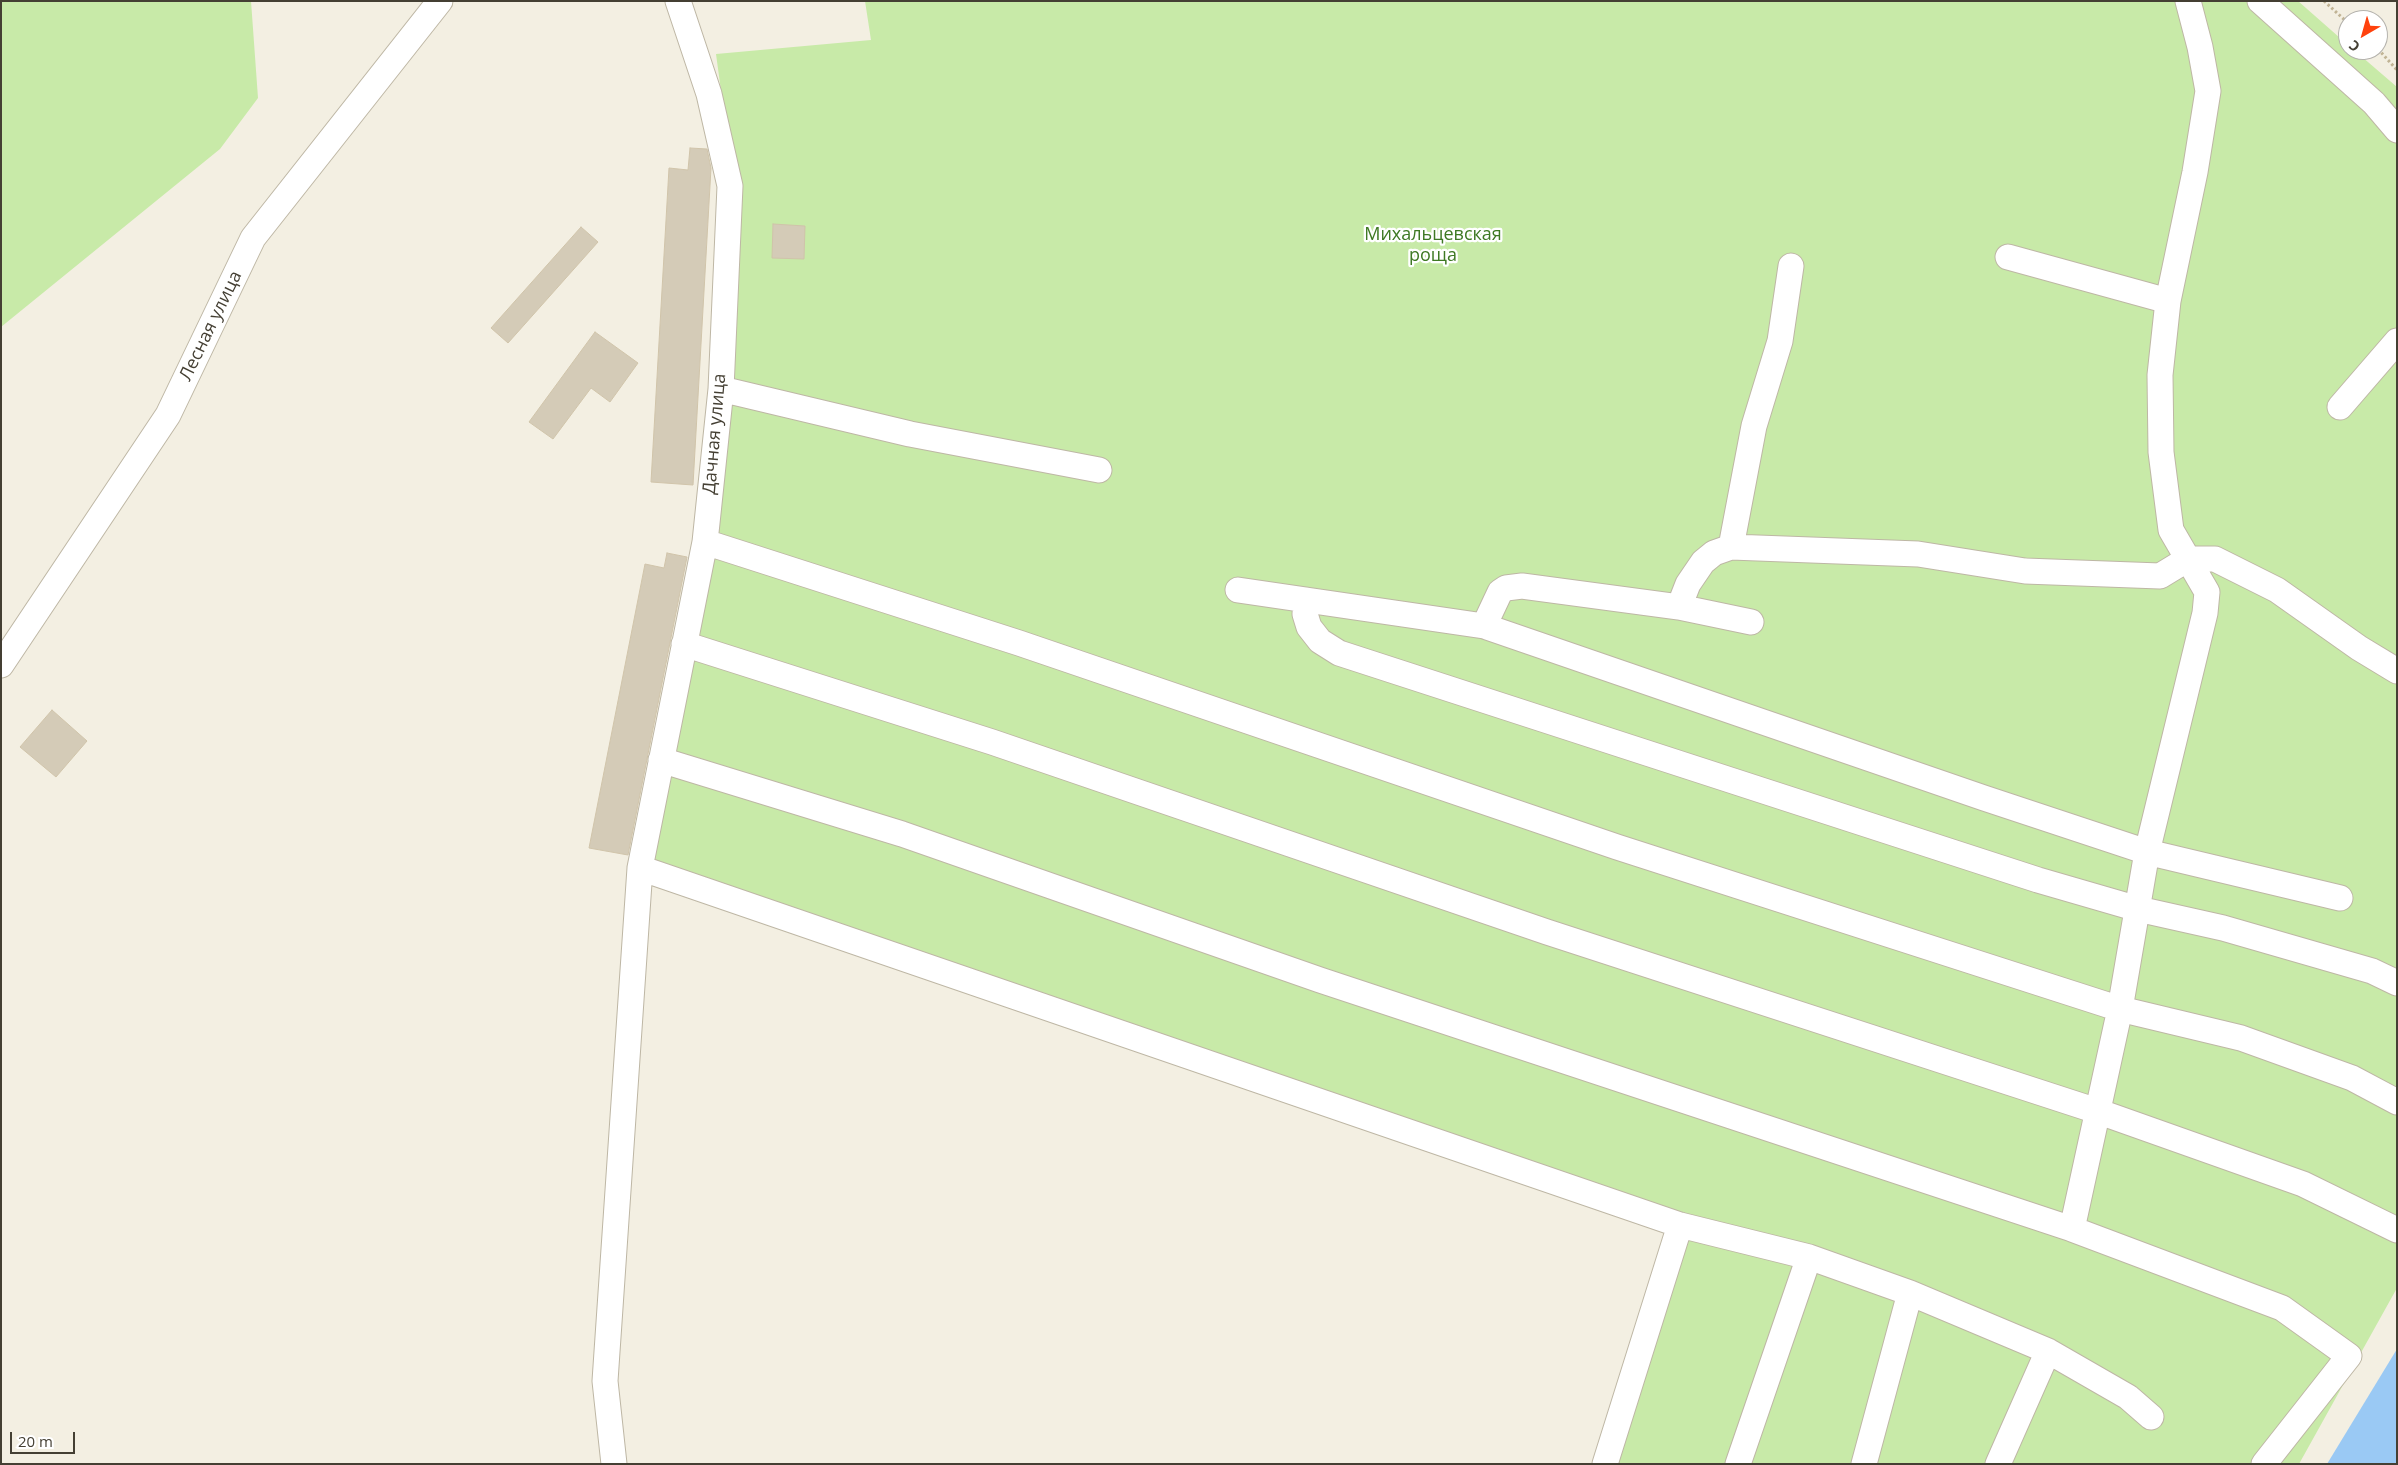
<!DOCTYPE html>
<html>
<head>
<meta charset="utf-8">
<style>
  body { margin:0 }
  #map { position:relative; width:2398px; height:1465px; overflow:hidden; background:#f3efe2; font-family:"Open Sans",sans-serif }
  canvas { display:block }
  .frame { position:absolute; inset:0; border:2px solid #443f33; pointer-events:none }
  .north { position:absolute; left:2338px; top:10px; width:50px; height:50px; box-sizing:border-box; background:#fff; border:1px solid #b4b2ad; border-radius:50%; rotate:218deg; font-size:14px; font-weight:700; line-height:20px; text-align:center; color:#443f33 }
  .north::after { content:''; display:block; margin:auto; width:18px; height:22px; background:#ff420d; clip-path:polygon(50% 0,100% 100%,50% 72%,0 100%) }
  .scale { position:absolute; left:10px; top:1432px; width:65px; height:22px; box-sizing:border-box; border:2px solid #443f33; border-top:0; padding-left:6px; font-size:15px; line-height:18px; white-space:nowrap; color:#443f33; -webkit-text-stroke:4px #fff; paint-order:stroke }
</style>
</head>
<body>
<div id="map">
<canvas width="2398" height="1465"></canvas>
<div class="frame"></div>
<div class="north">С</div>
<div class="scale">20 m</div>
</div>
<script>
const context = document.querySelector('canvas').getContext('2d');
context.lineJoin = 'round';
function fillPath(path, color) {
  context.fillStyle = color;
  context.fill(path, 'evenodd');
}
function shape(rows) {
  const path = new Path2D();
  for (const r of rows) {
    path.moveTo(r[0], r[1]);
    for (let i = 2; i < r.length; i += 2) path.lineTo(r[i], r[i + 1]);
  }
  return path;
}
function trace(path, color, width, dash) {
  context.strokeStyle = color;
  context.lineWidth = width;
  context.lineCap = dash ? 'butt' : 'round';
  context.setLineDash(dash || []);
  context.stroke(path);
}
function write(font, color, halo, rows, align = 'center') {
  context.font = font + ' "Open Sans",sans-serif';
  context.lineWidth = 4.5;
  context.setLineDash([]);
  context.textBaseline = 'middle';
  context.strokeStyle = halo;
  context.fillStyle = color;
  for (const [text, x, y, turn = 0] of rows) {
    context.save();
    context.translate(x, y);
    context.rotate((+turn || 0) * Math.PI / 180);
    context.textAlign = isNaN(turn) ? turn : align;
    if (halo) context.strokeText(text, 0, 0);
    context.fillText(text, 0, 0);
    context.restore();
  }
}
const green = shape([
  [1,1,251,1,258,98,220,149,1,327],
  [865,1,2298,1,2348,45,2348,50,2354,50,2397,87,2397,1288,2299,1464,1594,1464,1668,1231,645,877,711,542,734,186,716,54,871,40]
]);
const water = shape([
  [2397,1349,2397,1464,2327,1464]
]);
const building = shape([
  [690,148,707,149,711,168,693,485,651,482,669,168,688,170,690,148],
  [773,224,805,226,804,259,772,258,773,224],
  [581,227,598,242,508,343,491,328,581,227],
  [595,332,638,363,610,402,591,388,553,439,529,422,595,332],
  [667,553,687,557,628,855,589,848,645,564,664,568,667,553],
  [52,710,87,741,56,777,20,747,52,710]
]);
const path = shape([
  [2324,1,2348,23],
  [2378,49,2397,70]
]);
const minor = shape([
  [2260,1,2374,103,2397,130],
  [2008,257,2168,301],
  [721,389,910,434,1099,470],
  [2340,407,2397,341],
  [705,542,1019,643,1617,847,2120,1009,2241,1038,2352,1078,2397,1102],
  [1731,547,1754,426,1780,341,1791,266],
  [1238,590,1484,626,1984,798,2147,852,2340,898],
  [1306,600,1305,614,1309,627,1320,641,1339,653,2038,880,2138,909,2223,928,2372,971,2397,983],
  [1679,607,1688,584,1703,562,1714,553,1731,547,1918,554,2025,571,2160,576,2188,559,2215,559,2277,590,2359,648,2397,671],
  [1484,626,1500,592,1506,588,1522,586,1679,607,1751,622],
  [684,644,992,742,1547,932,2097,1111,2303,1184,2397,1230],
  [1,665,168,415,253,238,440,1],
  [661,760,902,834,1320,980,2072,1229,2282,1308,2349,1356,2264,1464],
  [640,868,1680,1225,1809,1257,1910,1293,2048,1351,2128,1397,2151,1417],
  [2072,1229,2120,1009,2147,852,2205,613,2207,592,2171,530,2161,452,2160,375,2168,301,2195,172,2208,91,2200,47,2188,1],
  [614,1464,605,1381,640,868,705,542,721,389,730,186,709,94,678,1],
  [1605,1464,1680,1225],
  [1738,1464,1809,1257],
  [1864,1464,1910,1293],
  [1998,1464,2048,1351]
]);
const parkNames = [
  ["Михальцевская",1433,235],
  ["роща",1433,256]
];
const streetNames = [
  ["Лесная улица",211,326,-64],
  ["Дачная улица",715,434,-85]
];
fillPath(green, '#c8eaa8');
fillPath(water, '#9ac9f4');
fillPath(building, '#d4cbb7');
trace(building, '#d0c4aa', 1);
trace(minor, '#beb7a5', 27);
trace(path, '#c1b495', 3, [2.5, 2.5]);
trace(minor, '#fff', 25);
write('18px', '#3e7923', '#fff', parkNames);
write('18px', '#443f33', '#fff', streetNames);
</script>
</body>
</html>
